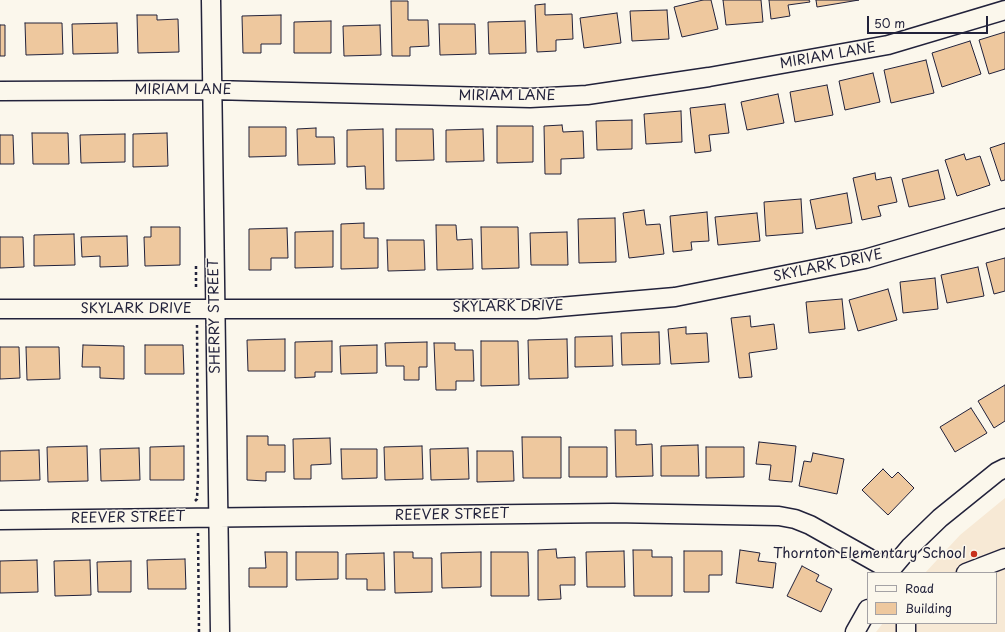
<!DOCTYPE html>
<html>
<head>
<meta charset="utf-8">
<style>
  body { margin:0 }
  #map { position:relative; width:1005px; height:632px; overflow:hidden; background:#fbf7ec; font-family:"Playpen Sans",sans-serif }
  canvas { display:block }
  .legend { position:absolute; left:867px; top:572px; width:130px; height:52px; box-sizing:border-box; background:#fbf7ec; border:1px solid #a4a2a5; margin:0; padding:5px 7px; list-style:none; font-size:12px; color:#22223b }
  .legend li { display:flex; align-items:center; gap:8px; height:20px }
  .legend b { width:20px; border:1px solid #a4a2a5 }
  .scale { position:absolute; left:867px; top:16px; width:121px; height:18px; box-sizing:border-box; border:2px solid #22223b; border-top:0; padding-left:5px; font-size:12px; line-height:14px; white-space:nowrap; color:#22223b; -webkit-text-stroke:3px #fbf7ec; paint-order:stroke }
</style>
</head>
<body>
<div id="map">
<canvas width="1005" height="632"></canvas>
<ul class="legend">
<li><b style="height:5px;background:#fbf7ec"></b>Road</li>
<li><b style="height:11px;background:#eec89e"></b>Building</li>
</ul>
<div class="scale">50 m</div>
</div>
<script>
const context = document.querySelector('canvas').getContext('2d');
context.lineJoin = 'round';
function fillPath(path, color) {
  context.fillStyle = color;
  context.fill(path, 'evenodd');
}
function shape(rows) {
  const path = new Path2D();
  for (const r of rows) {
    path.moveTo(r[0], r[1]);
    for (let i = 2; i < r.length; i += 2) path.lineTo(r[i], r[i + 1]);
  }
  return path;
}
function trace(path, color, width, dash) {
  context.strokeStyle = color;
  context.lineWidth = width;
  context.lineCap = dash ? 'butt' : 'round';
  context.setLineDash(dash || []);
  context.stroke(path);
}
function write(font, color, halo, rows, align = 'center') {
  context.font = font + ' "Playpen Sans",sans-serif';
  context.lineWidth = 3;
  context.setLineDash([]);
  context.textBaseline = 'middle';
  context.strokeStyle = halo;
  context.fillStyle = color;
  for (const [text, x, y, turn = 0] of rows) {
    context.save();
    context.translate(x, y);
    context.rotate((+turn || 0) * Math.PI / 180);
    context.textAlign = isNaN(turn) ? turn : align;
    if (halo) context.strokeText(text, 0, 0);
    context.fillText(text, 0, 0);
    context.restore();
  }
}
const built = shape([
  [1005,498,1005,632,876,632,883,623,996,623,996,573,925,573,960,535]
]);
const building = shape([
  [703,0,711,0,718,29,682,37,674,7,703,0],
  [723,0,761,0,763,22,726,25,723,0],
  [769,0,809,0,810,2,788,5,790,16,771,19,769,0],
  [816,0,859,0,817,7,816,0],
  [391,1,408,1,408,20,428,20,429,46,410,47,410,56,392,56,391,1],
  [545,4,545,15,572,14,573,39,556,40,556,51,537,52,535,5,545,4],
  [667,10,669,39,632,41,630,11,667,10],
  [617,13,621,43,584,48,580,18,617,13],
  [137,15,157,15,157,20,178,19,179,52,138,53,137,15],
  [281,15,281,44,261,44,261,53,243,53,242,16,281,15],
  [331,21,331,53,294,53,294,22,331,21],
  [525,21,526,53,489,54,488,22,525,21],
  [25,23,62,23,63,54,26,55,25,23],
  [117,23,118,53,73,54,72,24,117,23],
  [439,24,475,24,476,54,440,55,439,24],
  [0,25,5,25,5,56,0,56,0,25],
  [380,25,381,55,344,56,343,26,380,25],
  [1005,32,1005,69,989,74,979,40,1005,32],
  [970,41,981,74,942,87,932,53,970,41],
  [926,60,934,93,891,103,884,70,926,60],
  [873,73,880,102,845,110,839,81,873,73],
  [827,85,833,115,795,122,790,92,827,85],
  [778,94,784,123,747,130,741,102,778,94],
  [725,104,729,133,709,135,711,151,695,153,690,108,725,104],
  [681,111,682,142,646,144,644,114,681,111],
  [632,120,632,149,597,150,596,121,632,120],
  [562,125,563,132,583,131,584,158,561,159,561,174,545,174,544,126,562,125],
  [497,126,533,126,533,162,497,163,497,126],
  [249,127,286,127,286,156,249,157,249,127],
  [316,128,316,137,334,137,335,164,298,165,297,129,316,128],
  [383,129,384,189,366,189,365,166,347,167,347,130,383,129],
  [396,129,433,129,434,160,396,161,396,129],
  [483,129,484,161,446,162,446,130,483,129],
  [32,133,68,133,69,164,33,164,32,133],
  [167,133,168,166,133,167,133,134,167,133],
  [125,134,125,162,81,163,80,135,125,134],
  [0,135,13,135,14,164,0,164,0,135],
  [1005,143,1005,180,1001,181,990,148,1005,143],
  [964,154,966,160,980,156,990,185,957,196,945,160,964,154],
  [938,170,945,199,909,207,902,179,938,170],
  [875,173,876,180,891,177,897,202,878,206,881,216,862,220,853,178,875,173],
  [847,193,852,223,816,229,810,200,847,193],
  [801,199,803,233,766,236,764,202,801,199],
  [644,210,646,225,660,224,664,254,629,258,623,213,644,210],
  [707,212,709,241,691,242,692,250,673,252,670,216,707,212],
  [757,213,760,241,718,245,715,217,757,213],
  [615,218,616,262,579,263,578,219,615,218],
  [364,223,364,238,378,238,378,268,341,269,341,224,364,223],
  [436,225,456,225,457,240,472,239,473,269,437,270,436,225],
  [151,227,180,227,180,265,145,266,144,237,151,237,151,227],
  [481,227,518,227,519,268,482,269,481,227],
  [287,228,288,258,271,258,271,270,249,270,249,229,287,228],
  [333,231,333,267,295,268,295,232,333,231],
  [567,232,568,265,531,265,530,233,567,232],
  [74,234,75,265,34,266,34,235,74,234],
  [127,236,128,266,100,267,100,256,82,257,81,237,127,236],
  [0,237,23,237,24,267,0,268,0,237],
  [387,240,424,240,425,270,388,271,387,240],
  [1005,258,1005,291,994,294,986,263,1005,258],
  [978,267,984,296,947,303,941,275,978,267],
  [935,278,938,309,903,313,900,282,935,278],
  [888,289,897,320,858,331,849,300,888,289],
  [842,299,845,329,809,333,806,302,842,299],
  [750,316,751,327,774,324,777,349,749,353,752,377,739,378,731,318,750,316],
  [686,327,686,334,707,333,709,362,671,364,668,329,686,327],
  [659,332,660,364,622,365,621,333,659,332],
  [612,336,613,366,575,367,575,337,612,336],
  [285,339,285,371,248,371,247,340,285,339],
  [567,339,568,378,529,379,528,340,567,339],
  [332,341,332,372,315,372,315,377,295,378,295,342,332,341],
  [481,341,518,341,519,385,481,386,481,341],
  [427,342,427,367,419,367,419,380,404,380,404,366,386,366,385,343,427,342],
  [434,343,455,343,455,350,473,350,474,381,456,381,456,390,436,390,434,343],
  [83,345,124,346,124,379,100,378,100,367,82,367,83,345],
  [145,345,183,345,184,374,145,374,145,345],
  [377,345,377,373,341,374,340,346,377,345],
  [0,347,19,347,20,378,0,379,0,347],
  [26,347,59,347,60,379,27,380,26,347],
  [1005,385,1005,421,994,428,978,401,1005,385],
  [971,408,987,433,955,452,940,427,971,408],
  [615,430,636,430,636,445,652,444,653,476,616,477,615,430],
  [247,436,268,436,268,445,285,445,285,472,266,472,266,481,247,480,247,436],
  [522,437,561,437,561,478,523,478,522,437],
  [330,438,331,464,311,465,311,479,294,479,293,439,330,438],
  [759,442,796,446,792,482,769,480,771,465,756,464,759,442],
  [698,445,699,476,661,476,661,446,698,445],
  [87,446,88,481,48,482,47,447,87,446],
  [184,446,184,480,150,480,150,447,184,446],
  [422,446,423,479,385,480,384,447,422,446],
  [569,447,607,447,607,477,569,477,569,447],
  [706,447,744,447,744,477,706,478,706,447],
  [139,448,140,480,101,481,100,449,139,448],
  [468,448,469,479,431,480,430,449,468,448],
  [341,449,377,449,377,478,342,479,341,449],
  [39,450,40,480,0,481,0,451,39,450],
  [477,451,513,451,514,481,477,482,477,451],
  [813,453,844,459,837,494,799,486,804,461,811,462,813,453],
  [883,469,892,478,898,472,914,488,888,515,862,490,883,469],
  [556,549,557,558,575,557,575,585,560,585,561,599,538,600,538,550,556,549],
  [633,550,652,550,652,557,672,557,672,596,634,596,633,550],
  [740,550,760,553,758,561,776,563,773,588,736,583,740,550],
  [624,551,625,587,587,587,586,552,624,551],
  [684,551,722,551,722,575,709,575,709,592,684,592,684,551],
  [265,552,287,552,287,587,249,587,249,568,266,568,265,552],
  [296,552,338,552,338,579,296,580,296,552],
  [394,552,413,552,413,558,432,558,432,592,395,593,394,552],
  [481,552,481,587,442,588,441,553,481,552],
  [491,552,528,552,529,596,491,596,491,552],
  [384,553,385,590,367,590,367,579,346,579,346,554,384,553],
  [185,559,186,589,148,589,147,560,185,559],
  [37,560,38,592,0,593,0,561,37,560],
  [90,560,91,595,55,596,54,561,90,560],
  [131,561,131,592,98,592,97,562,131,561],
  [802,566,819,575,816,581,832,589,821,612,787,596,802,566]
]);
const path = shape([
  [196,266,196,290],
  [195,501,197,499,198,476,197,325],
  [198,533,199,632]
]);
const minor = shape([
  [211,0,220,632],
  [0,91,212,90,530,98,587,95,709,77,888,45,1005,10],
  [0,309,536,309,675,297,865,259,1005,218],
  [0,520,613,513,779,516,795,519,810,525,890,570],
  [888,573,910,547,940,518,997,472,1005,468],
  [966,573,1005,558],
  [855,632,868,609],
  [906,632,906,623]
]);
const markers = [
  [974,554,4,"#c8321e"]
];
const streetNames = [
  ["MIRIAM LANE",828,56,-10],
  ["MIRIAM LANE",183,90],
  ["MIRIAM LANE",507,96],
  ["SKYLARK DRIVE",828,266,-12],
  ["SKYLARK DRIVE",508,307,-1],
  ["SKYLARK DRIVE",136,309],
  ["SHERRY STREET",215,316,-91],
  ["REEVER STREET",452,515,-1],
  ["REEVER STREET",128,518,-1]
];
const poiNames = [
  ["Thornton Elementary School",966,554]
];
fillPath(built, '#f7e9d5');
fillPath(building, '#eec89e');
trace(building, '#22223b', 1);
trace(minor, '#22223b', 21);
trace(path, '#22223b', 2.5, [3, 3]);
trace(minor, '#fbf7ec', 18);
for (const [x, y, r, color] of markers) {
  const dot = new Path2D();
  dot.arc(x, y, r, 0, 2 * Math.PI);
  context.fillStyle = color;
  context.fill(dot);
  trace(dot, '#fbf7ec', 1.5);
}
write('14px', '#22223b', '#fbf7ec', streetNames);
write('14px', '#22223b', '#fbf7ec', poiNames, 'right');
</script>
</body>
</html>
